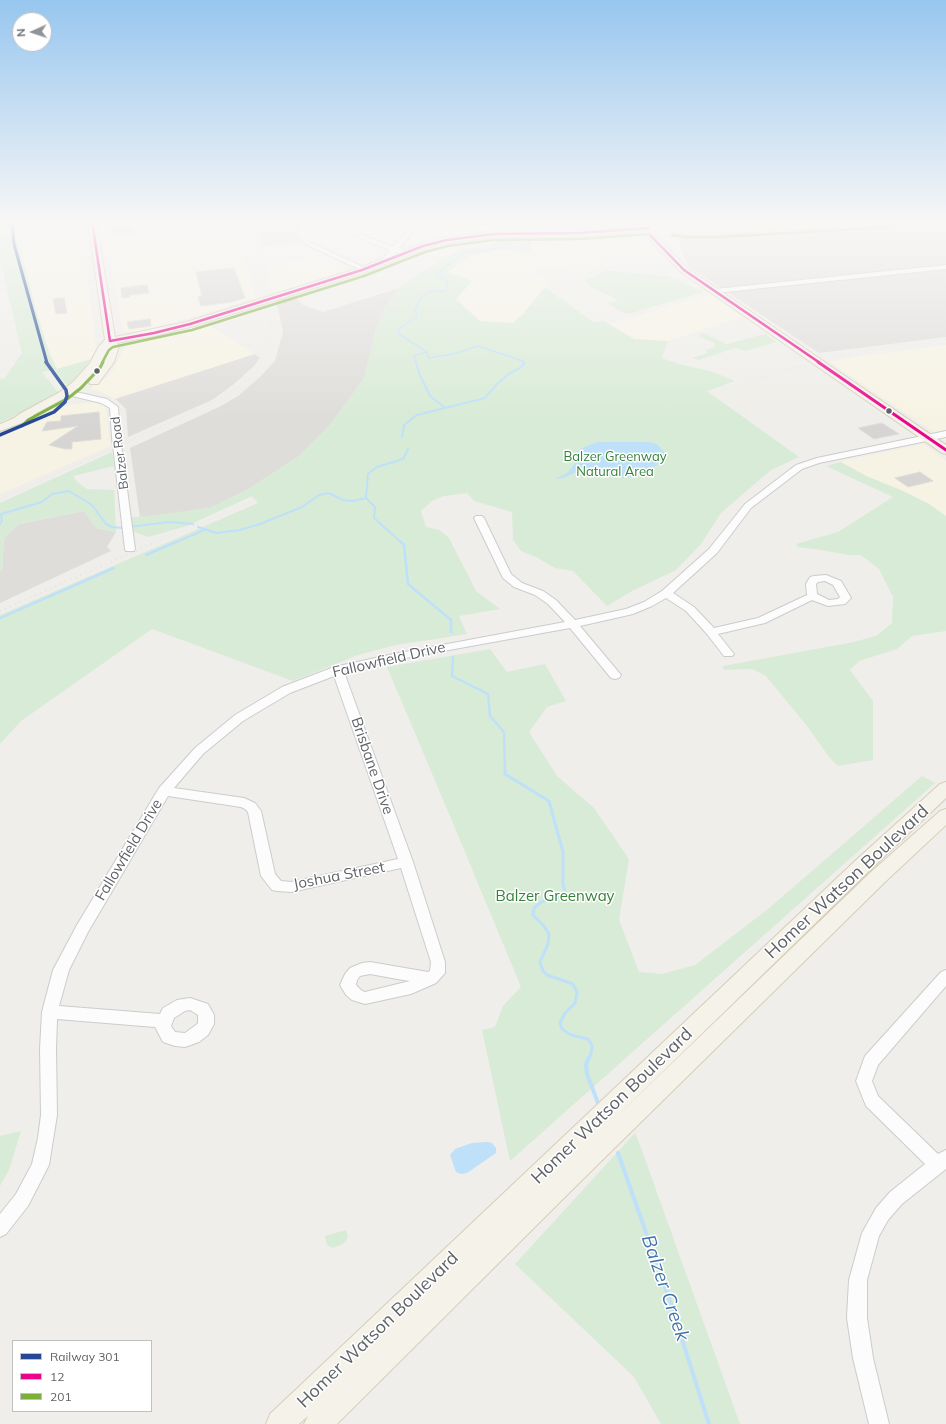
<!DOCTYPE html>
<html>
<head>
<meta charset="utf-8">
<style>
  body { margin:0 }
  #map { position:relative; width:946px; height:1424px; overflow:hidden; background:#efeeea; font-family:Mulish,sans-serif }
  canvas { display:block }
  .legend { position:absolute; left:12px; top:1340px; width:140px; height:72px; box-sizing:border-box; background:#fff; border:1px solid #bfc1c3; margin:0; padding:5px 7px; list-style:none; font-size:12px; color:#5f6368 }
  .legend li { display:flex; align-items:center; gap:8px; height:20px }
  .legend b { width:20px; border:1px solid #bfc1c3 }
  .north { position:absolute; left:12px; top:12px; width:40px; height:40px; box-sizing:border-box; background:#fff; border:1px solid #bfc1c3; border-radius:50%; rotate:267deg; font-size:11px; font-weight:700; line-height:16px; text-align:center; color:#5f6368 }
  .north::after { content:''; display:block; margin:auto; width:14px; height:18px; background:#919496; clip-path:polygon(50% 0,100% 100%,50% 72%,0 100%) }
</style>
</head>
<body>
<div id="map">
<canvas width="946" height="1424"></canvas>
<ul class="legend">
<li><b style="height:5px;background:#244895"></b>Railway 301</li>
<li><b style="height:5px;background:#eb028d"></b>12</li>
<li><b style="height:5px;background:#7baf39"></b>201</li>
</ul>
<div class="north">N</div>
</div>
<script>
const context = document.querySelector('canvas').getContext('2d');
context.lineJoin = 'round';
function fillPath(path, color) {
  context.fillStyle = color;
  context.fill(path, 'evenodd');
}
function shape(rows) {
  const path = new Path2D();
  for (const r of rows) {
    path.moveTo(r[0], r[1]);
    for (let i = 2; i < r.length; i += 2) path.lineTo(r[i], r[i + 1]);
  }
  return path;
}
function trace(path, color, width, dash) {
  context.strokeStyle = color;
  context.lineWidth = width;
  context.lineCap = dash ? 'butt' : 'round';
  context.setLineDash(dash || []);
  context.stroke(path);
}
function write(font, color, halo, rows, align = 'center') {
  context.font = font + ' Mulish,sans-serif';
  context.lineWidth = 3;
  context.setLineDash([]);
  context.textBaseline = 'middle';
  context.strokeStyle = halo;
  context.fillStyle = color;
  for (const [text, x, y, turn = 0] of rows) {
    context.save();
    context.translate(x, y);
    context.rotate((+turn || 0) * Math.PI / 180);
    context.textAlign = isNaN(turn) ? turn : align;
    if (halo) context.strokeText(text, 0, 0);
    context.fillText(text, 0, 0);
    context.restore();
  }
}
const commercial = shape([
  [15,221,80,221,96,347,91,359,57,369,49,352,36,310,22,254,15,236],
  [103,221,240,221,243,241,240,249,254,288,255,297,210,312,140,331,128,332,123,330],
  [557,221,655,221,655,224,598,230,557,230],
  [531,236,630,236,649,243,660,255,606,256,588,273,541,267,532,275,551,279,522,315,512,324,480,321,456,299,472,281,448,273,472,254,486,253,495,250,531,253],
  [319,254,349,269,306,284,274,292,266,269],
  [710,294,742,317,668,341,634,339,609,324],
  [206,323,255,354,115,399,99,391,90,389,110,375,125,347,181,332],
  [946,345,946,440,830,362,860,356],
  [95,402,103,405,106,408,110,446,0,494,0,436,42,420,68,405],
  [923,444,946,461,946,516,929,504,903,491,866,476,839,462]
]);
const industrial = shape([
  [253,221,301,221,296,234,301,243,262,246],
  [946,221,946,337,819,353,688,266,678,239,695,234],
  [399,288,384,309,375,332,365,378,329,426,298,457,247,490,210,508,140,518,130,448,219,407,238,396,261,376,275,361,283,332,276,299,292,294,303,305,323,312],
  [255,354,260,358,253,367,234,384,212,400,128,437,126,409,121,404,115,399],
  [84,511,96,528,116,532,107,547,111,551,0,603,0,571,2,571,4,538,19,524]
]);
const green = shape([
  [0,221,15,221,15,236,22,254,36,310,49,352,57,369,91,359,81,372,67,386,55,370,42,372,58,392,37,406,0,422,0,379,5,378,22,353,0,261],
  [423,221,442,221,447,223,443,225,437,223,420,227,404,246,401,248,398,247],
  [507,221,557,221,557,230,503,232,496,229],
  [531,236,531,253,496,250,486,253,472,254,448,272,472,281,456,299,480,321,513,323,522,315,545,287,593,322,604,321,634,339,668,341,662,358,679,364,713,372,735,381,707,391,799,457,771,470,721,513,701,544,676,570,632,591,607,606,573,571,555,568,536,557,521,551,513,540,512,512,474,501,467,493,444,496,432,501,421,511,426,527,439,530,449,538,476,591,500,609,459,616,467,634,396,645,358,655,293,681,152,629,21,721,0,744,0,615,258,503,252,496,187,526,148,537,132,531,129,518,210,508,247,490,298,457,329,426,364,378,375,332,384,309,399,288,415,276,460,249,480,247,513,237],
  [604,270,668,276,704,292,632,313,624,313,607,303,618,300,589,286,585,280,596,276],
  [703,333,727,344,765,334,777,342,745,351,735,348,699,360,692,358,708,353,706,350,715,347,714,343,698,336],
  [112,452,114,466,73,476,77,482,87,489,114,490,116,532,96,528,84,511,19,524,4,538,2,571,0,571,0,503],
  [841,462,866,476,903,491,929,504,946,516,946,631,912,636,897,649,859,661,850,670,873,701,873,760,838,766,829,757,807,726,766,676,752,669,724,670,723,666,854,642,876,636,892,623,893,597,879,569,861,555,849,555,815,549,798,547,796,544,838,532,893,497,826,466],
  [490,649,507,672,545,664,566,701,547,707,529,732,557,776,594,808,629,859,619,920,639,972,662,974,695,965,768,909,922,776,935,783,510,1161,482,1030,495,1027,503,1006,521,987,455,828,387,667],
  [21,1131,9,1170,0,1186,0,1136],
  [635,1133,641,1148,740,1424,661,1424,634,1377,515,1264],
  [346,1230,348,1238,343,1244,333,1248,327,1245,325,1236]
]);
const water = shape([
  [597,442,650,442,657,444,665,453,666,460,637,476,621,478,608,476,604,472,593,468,580,470,563,478,555,479,567,473,577,461,575,453,582,448],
  [487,1142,492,1143,496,1148,496,1153,467,1173,461,1174,456,1172,450,1155,455,1149,472,1143]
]);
const streamFar4 = shape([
  [427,352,399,334,398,330,417,316,415,309,422,297,430,291,446,291,448,282,437,275,457,257,467,252,487,251,500,247,520,235,526,226,536,221],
  [427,352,428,358,453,354,478,346,523,361,524,363],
  [416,363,414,356,427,352]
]);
const streamFar3 = shape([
  [416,362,419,373,430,396,444,407],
  [402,437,404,425,417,415,485,398,497,384,510,373,520,368,524,364,523,362],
  [366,498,375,507,374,518,402,543],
  [366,498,368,474,377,467,403,459,408,449],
  [0,524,2,521,1,514,42,502,52,494,69,491,92,505,106,524,112,527,124,528],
  [129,527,169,522,193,524],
  [198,527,216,533,240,530,260,524,302,507,319,495,329,493,343,500,353,501,366,498],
  [174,543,204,530]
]);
const streamFar2 = shape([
  [401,542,404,545,408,584,451,620,451,632],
  [146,555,176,542],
  [0,618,114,568],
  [453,657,452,676,488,694,490,716,504,732,505,771]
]);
const streamFar1 = shape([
  [505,770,505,774,549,801,563,852,563,884,565,892,561,897,541,902,534,908,533,915,544,926,549,934,548,944,540,962,543,971,547,975,573,984,577,992,575,1003,565,1013,560,1023,562,1029,571,1035,588,1039,592,1045,591,1054,588,1059]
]);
const stream = shape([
  [589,1058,586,1064,587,1074,598,1103],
  [618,1153,668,1295,709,1424]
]);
const building = shape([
  [130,221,134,234,112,235,111,223,130,221],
  [234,268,245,298,232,302,201,306,198,297,202,296,196,272,234,268],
  [147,285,149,293,129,295,130,297,122,298,121,288,147,285],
  [64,298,67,313,56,314,53,299,64,298],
  [150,319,151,326,129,329,127,322,150,319],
  [99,412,101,439,72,442,72,449,65,449,49,445,78,426,42,431,47,422,61,421,61,416,99,412],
  [882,423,899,434,874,439,858,428,882,423],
  [920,472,933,481,908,487,895,478,920,472]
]);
const minor = shape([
  [303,221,309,221,305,229,304,236,311,243,361,266,361,268,357,268,307,245,298,236,299,229,303,221],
  [416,221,422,221,399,248,403,250,403,252,396,252,386,262,384,263,381,261,390,250,376,245,354,235,359,234,393,247,416,221],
  [946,265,946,269,715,293,711,291,715,289,946,265],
  [64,390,67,390,107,399,118,407,120,437,135,549,134,551,126,551,125,549,112,437,110,408,101,403,64,394,63,392,64,390],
  [946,431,946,437,819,463,802,469,751,508,717,553,673,593,694,607,714,628,758,618,807,595,806,584,810,577,814,576,826,575,841,581,851,598,845,604,828,606,812,600,765,623,718,634,734,654,732,656,724,656,707,634,686,611,666,598,652,606,633,614,580,626,621,675,619,678,615,679,611,678,570,628,394,660,344,672,413,862,445,962,445,973,436,983,411,994,365,1004,352,1000,346,995,340,985,345,974,350,968,362,963,370,962,428,972,430,971,431,962,401,868,291,892,277,891,272,890,261,876,248,812,245,809,241,807,168,796,88,932,69,970,59,1006,160,1014,163,1008,177,1000,190,998,208,1004,214,1015,214,1024,208,1035,199,1042,185,1047,175,1046,163,1042,155,1027,57,1019,56,1049,57,1115,49,1165,28,1206,6,1234,0,1237,0,1214,16,1194,32,1164,38,1138,41,1115,40,1049,42,1012,53,970,77,925,159,788,195,748,235,715,282,687,334,667,394,654,565,622,548,604,535,595,514,587,503,578,474,518,476,516,482,516,484,518,511,574,522,583,543,591,556,600,575,620,626,609,644,602,662,591,709,549,745,504,796,465,817,458,946,431],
  [825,581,833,585,840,597,838,599,829,600,817,594,816,584,818,582,825,581],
  [334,676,398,859,291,882,281,881,275,874,261,811,255,803,244,798,174,788,203,754,243,721,290,693,334,676],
  [370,974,403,980,410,981,365,992,362,991,356,985,357,980,360,976,370,974],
  [190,1010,198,1015,198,1023,196,1025,185,1033,175,1032,171,1026,174,1018,185,1011,190,1010],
  [946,970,946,986,878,1065,872,1081,878,1096,938,1154,946,1150,946,1169,902,1204,888,1220,879,1236,867,1280,867,1318,873,1358,889,1424,869,1424,853,1358,847,1318,849,1280,862,1233,876,1208,890,1192,925,1164,866,1106,856,1081,865,1056,941,972,946,970]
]);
const major = shape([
  [88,221,96,221,115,337,186,322,359,268,420,244,447,237,494,231,580,230,649,225,653,228,649,231,580,236,494,237,447,243,426,248,365,272,194,326,154,336,117,343,119,346,114,362,98,384,90,384,89,382,104,362,108,348,99,366,81,386,68,396,33,415,34,417,32,419,0,431,0,424,14,418,21,413,60,392,73,382,90,363,99,346,105,340,88,221],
  [655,221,664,221,671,227,687,228,719,228,853,221,896,221,892,223,719,234,687,234,673,232,665,230,655,221],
  [650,232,653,233,687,268,946,445,946,454,942,453,681,272,647,237,646,235,647,233,650,232],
  [946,782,946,798,869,871,613,1120,871,872,940,811,946,809,946,825,885,882,583,1179,337,1424,304,1424,308,1416,299,1424,266,1424,270,1414,855,861,940,784,946,782]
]);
const railFar2 = shape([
  [250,221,267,295,271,320,270,345,261,363],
  [807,363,887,347,946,339]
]);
const railFar1 = shape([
  [0,499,205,407,241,385,256,370,261,362],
  [153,543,254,501,334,465,398,444,430,436,481,429,584,422,643,413,682,403,812,362]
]);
const rail = shape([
  [0,611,155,542]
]);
const bus1Far1 = shape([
  [92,221,110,341,154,333,190,324,362,270,423,246,447,240,494,234,580,233,649,228],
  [650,235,684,270,820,363]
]);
const bus1 = shape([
  [818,362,946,450]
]);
const bus2Far1 = shape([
  [672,235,687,237,719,237,892,227],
  [102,363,109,350,113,347,192,330,364,276,425,252,448,246,494,240,580,239,649,234]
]);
const bus2 = shape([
  [22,426,28,420,67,399,81,388,100,368,103,362]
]);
const rail1Far1 = shape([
  [12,221,14,244,47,363]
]);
const rail1 = shape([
  [0,435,54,412,65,402,67,396,66,390,46,362]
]);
const markers = [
  [97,371,3.5,"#5f6368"],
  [889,411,3.5,"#5f6368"]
];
const farStreetnames = [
  ["Balzer Road",120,453,-97]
];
const farParknames = [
  ["Balzer Greenway",615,457],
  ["Natural Area",615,472]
];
const streetNames = [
  ["Fallowfield Drive",389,660,-13],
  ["Brisbane Drive",372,766,71],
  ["Fallowfield Drive",129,850,-59],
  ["Joshua Street",339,876,-11]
];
const parkNames = [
  ["Balzer Greenway",555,896]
];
const nearStreetnames = [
  ["Homer Watson Boulevard",847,882,-43],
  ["Homer Watson Boulevard",612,1106,-44],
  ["Homer Watson Boulevard",378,1330,-44]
];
const nearWaternames = [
  ["Balzer Creek",665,1288,71]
];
fillPath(commercial, '#f7f3e4');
fillPath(industrial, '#dfddda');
fillPath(green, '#d8ebd6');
fillPath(water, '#bfe0f9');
trace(streamFar4, '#bfe0f9', 1.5);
trace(streamFar3, '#bfe0f9', 2);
trace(streamFar2, '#bfe0f9', 2.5);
trace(streamFar1, '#bfe0f9', 3);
trace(stream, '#bfe0f9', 4);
fillPath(building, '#d6d5d3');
trace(building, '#deddd9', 1);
trace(minor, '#cbcccc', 2);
trace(major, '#d7ceb8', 2);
fillPath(minor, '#fdfcfc');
fillPath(major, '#f4f2e9');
trace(railFar2, '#e4e4e4', 1.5, [0.5, 3]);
trace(railFar1, '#e4e4e4', 2, [0.5, 3.5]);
trace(rail, '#e4e4e4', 2.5, [1, 4.5]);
trace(bus1Far1, '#eb028d', 2.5);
trace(bus1, '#eb028d', 3);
trace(bus2Far1, '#7baf39', 2.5);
trace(bus2, '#7baf39', 3);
trace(rail1Far1, '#244895', 3);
trace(rail1, '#244895', 3.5);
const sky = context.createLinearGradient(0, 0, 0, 420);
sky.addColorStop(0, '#97c6ef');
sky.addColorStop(0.53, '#f8f7f6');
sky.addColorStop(1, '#f8f7f600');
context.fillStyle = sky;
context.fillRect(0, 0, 946, 420);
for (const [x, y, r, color] of markers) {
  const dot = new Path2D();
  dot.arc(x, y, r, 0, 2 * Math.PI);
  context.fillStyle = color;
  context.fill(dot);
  trace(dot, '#fff', 1.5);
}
write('13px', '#5f6368', '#fff', farStreetnames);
write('13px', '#348238', '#fff', farParknames);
write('15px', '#5f6368', '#fff', streetNames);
write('15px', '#348238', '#fff', parkNames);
write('18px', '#5f6368', '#fff', nearStreetnames);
write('italic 19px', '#4174aa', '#fff', nearWaternames);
</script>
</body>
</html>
